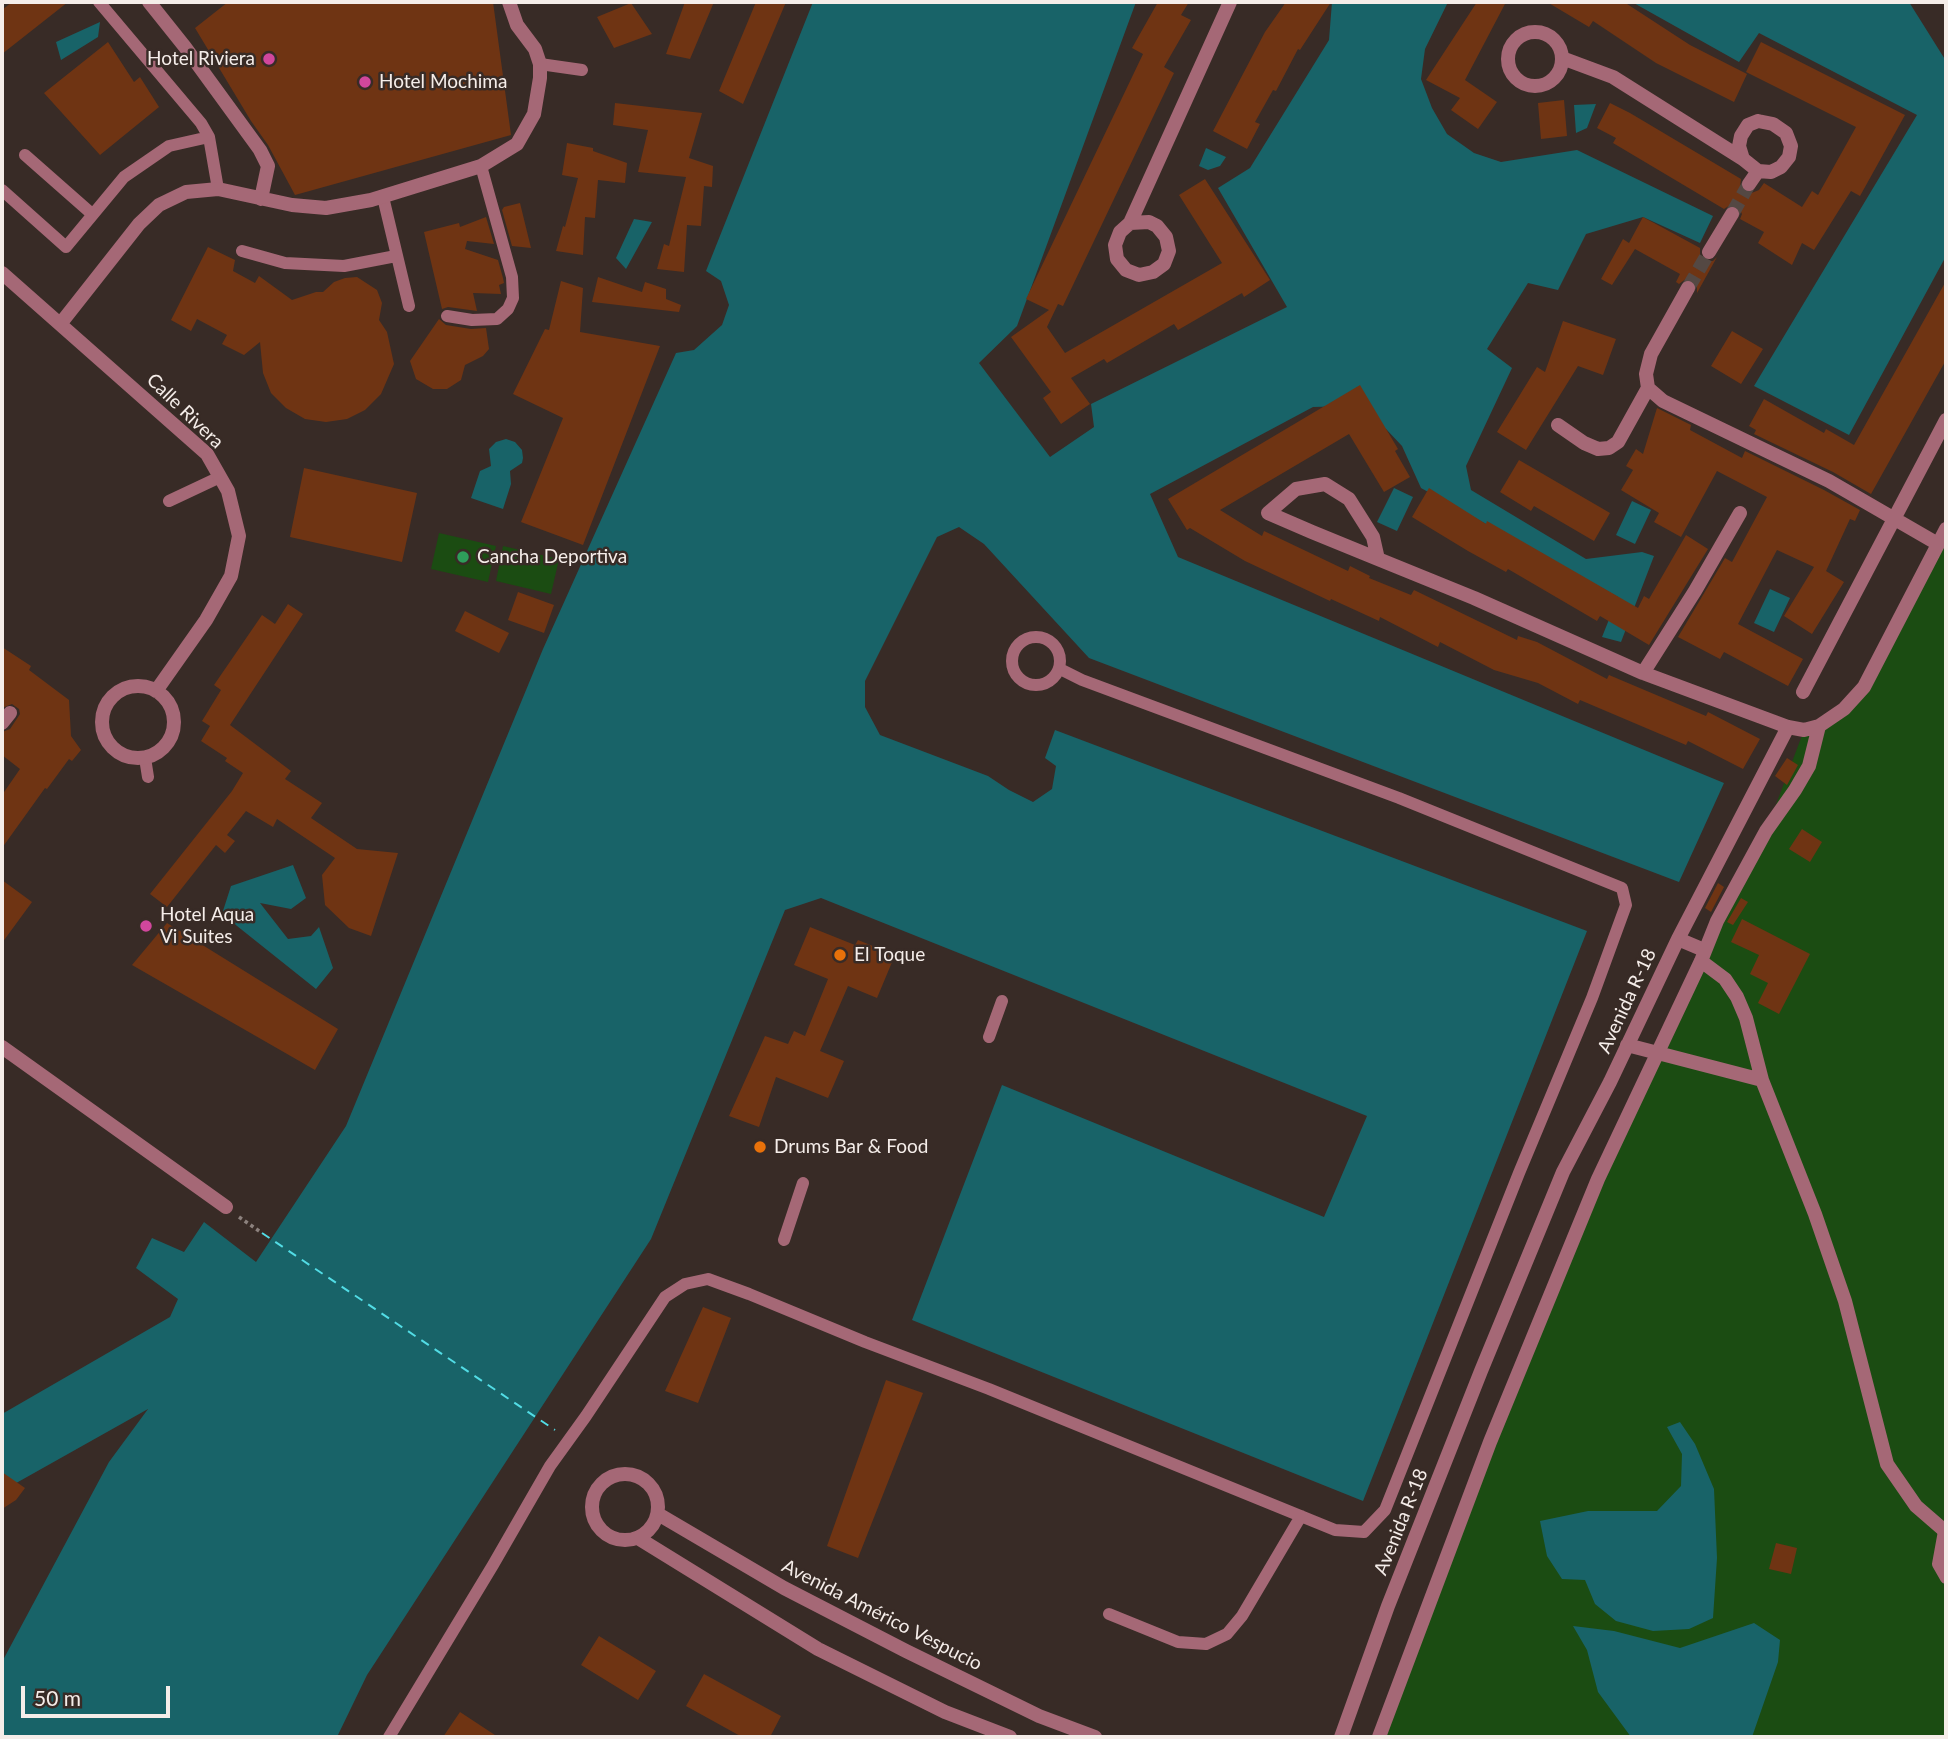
<!DOCTYPE html>
<html>
<head>
<meta charset="utf-8">
<style>
  body { margin:0 }
  #map { position:relative; width:1948px; height:1739px; overflow:hidden; background:#382b26; font-family:Lato,sans-serif }
  canvas { display:block }
  .frame { position:absolute; inset:0; border:4px solid #f5ede9; pointer-events:none }
  .scale { position:absolute; left:21px; top:1686px; width:149px; height:32px; box-sizing:border-box; border:4px solid #f5ede9; border-top:0; padding-left:9px; font-size:21px; line-height:24px; white-space:nowrap; color:#f5ede9; -webkit-text-stroke:5px #382b26; paint-order:stroke }
</style>
</head>
<body>
<div id="map">
<canvas width="1948" height="1739"></canvas>
<div class="frame"></div>
<div class="scale">50 m</div>
</div>
<script>
const context = document.querySelector('canvas').getContext('2d');
context.lineJoin = 'round';
function fillPath(path, color) {
  context.fillStyle = color;
  context.fill(path, 'evenodd');
}
function shape(rows) {
  const path = new Path2D();
  for (const r of rows) {
    if (r.length === 3) {
      path.moveTo(r[0] + r[2], r[1]);
      path.arc(r[0], r[1], r[2], 0, 2 * Math.PI);
      continue;
    }
    path.moveTo(r[0], r[1]);
    for (let i = 2; i < r.length; i += 2) path.lineTo(r[i], r[i + 1]);
  }
  return path;
}
function trace(path, color, width, dash) {
  context.strokeStyle = color;
  context.lineWidth = width;
  context.lineCap = dash ? 'butt' : 'round';
  context.setLineDash(dash || []);
  context.stroke(path);
}
function write(font, color, halo, rows, align = 'center') {
  context.font = font + ' Lato,sans-serif';
  context.lineWidth = 5;
  context.setLineDash([]);
  context.textBaseline = 'middle';
  context.strokeStyle = halo;
  context.fillStyle = color;
  for (const [text, x, y, turn = 0] of rows) {
    context.save();
    context.translate(x, y);
    context.rotate((+turn || 0) * Math.PI / 180);
    context.textAlign = isNaN(turn) ? turn : align;
    if (halo) context.strokeText(text, 0, 0);
    context.fillText(text, 0, 0);
    context.restore();
  }
}
const green = shape([
  [1946,529,1946,1737,1382,1737,1598,1179,1766,831,1804,730,1844,709],
  [439,533,496,546,488,582,431,569],
  [503,546,559,559,551,594,496,581]
]);
const water = shape([
  [813,2,1136,2,1017,326,979,363,1050,457,1094,427,1091,404,1287,307,1218,188,1250,168,1329,40,1332,2,1448,2,1425,49,1421,79,1432,108,1447,134,1474,153,1501,162,1577,150,1713,216,1700,243,1643,217,1586,234,1558,290,1528,283,1487,349,1512,368,1466,466,1471,490,1586,559,1642,552,1654,556,1621,642,1602,637,1618,597,1421,488,1402,446,1386,429,1348,406,1313,407,1150,494,1178,557,1724,783,1679,882,1089,658,984,544,959,527,937,537,865,681,865,707,880,735,988,776,1009,790,1033,802,1052,789,1056,766,1045,758,1055,730,1587,931,1363,1501,912,1320,1002,1085,1324,1217,1367,1116,821,898,785,910,651,1239,367,1675,337,1737,2,1737,2,1662,109,1462,148,1409,2,1491,2,1414,170,1317,178,1299,136,1268,152,1238,184,1252,204,1222,256,1262,346,1126,543,649,676,353,694,350,722,325,729,305,721,281,706,271],
  [1632,2,1909,2,1946,61,1946,256,1849,435,1754,386,1917,115,1759,33,1739,62],
  [100,22,98,37,61,60,56,42],
  [1596,104,1587,128,1576,133,1574,105],
  [1206,148,1226,157,1220,166,1208,170,1199,166],
  [634,219,652,222,626,269,616,258],
  [506,439,515,442,522,450,523,458,522,463,510,471,511,484,503,509,471,498,480,471,491,466,489,449,496,442],
  [1394,488,1413,497,1397,531,1377,522],
  [1632,501,1651,510,1635,544,1616,535],
  [1770,589,1790,598,1774,632,1754,623],
  [293,865,306,898,291,909,260,903,288,939,311,936,319,927,333,968,316,989,222,914,231,886],
  [1680,1422,1695,1444,1714,1489,1717,1558,1713,1618,1689,1629,1653,1631,1616,1621,1595,1604,1585,1580,1562,1579,1547,1556,1540,1521,1588,1511,1657,1511,1681,1486,1682,1454,1667,1427],
  [1754,1623,1780,1640,1778,1662,1752,1737,1631,1737,1598,1692,1587,1650,1573,1626,1614,1631,1680,1648]
]);
const ferry = shape([
  [262,1233,555,1430]
]);
const building = shape([
  [12,2,68,2,2,54,2,10],
  [228,2,493,2,511,135,295,195,268,145,251,121,195,28],
  [685,2,714,2,690,59,666,54],
  [756,2,786,2,743,104,719,91],
  [1158,2,1189,2,1181,15,1191,20,1164,67,1174,73,1063,306,1058,304,1047,327,1065,353,1222,263,1179,195,1205,179,1270,280,1244,297,1242,293,1178,330,1174,324,1107,363,1104,359,1071,378,1090,404,1061,424,1043,398,1051,392,1011,337,1049,310,1026,299,1143,54,1132,48],
  [1286,2,1331,2,1300,50,1298,49,1276,91,1273,90,1255,122,1260,124,1247,149,1213,131,1265,32],
  [1477,2,1506,2,1465,80,1497,102,1478,129,1451,110,1460,98,1426,80],
  [1547,2,1624,2,1690,45,1747,74,1734,102,1656,63,1593,21,1589,27],
  [631,3,652,34,614,48,597,17],
  [108,42,134,82,140,77,159,107,100,155,44,93],
  [1761,42,1905,115,1860,196,1851,191,1814,250,1802,243,1792,265,1758,243,1764,232,1740,219,1742,214,1738,206,1732,204,1724,209,1613,143,1616,138,1597,128,1610,103,1630,113,1741,179,1740,187,1744,192,1749,194,1759,190,1764,183,1802,207,1812,191,1818,195,1856,127,1746,72],
  [1564,100,1567,136,1541,139,1538,103],
  [615,103,702,113,689,158,713,166,712,187,704,186,701,226,687,225,684,272,657,269,664,244,669,246,686,177,638,172,648,130,613,125],
  [567,143,593,148,593,151,627,163,625,183,598,180,595,218,585,217,583,255,556,251,563,226,565,227,578,178,562,175],
  [520,203,531,248,512,246,502,210,504,207],
  [486,217,494,244,467,241,465,249,498,260,503,278,504,283,499,285,501,294,473,293,477,311,448,307,442,309,424,232,459,223,460,227],
  [1643,217,1700,248,1700,256,1705,261,1713,261,1717,257,1697,293,1697,284,1693,280,1687,278,1679,284,1676,282,1680,274,1635,249,1612,285,1601,279,1623,239,1629,243],
  [208,247,235,260,233,271,255,283,259,276,292,300,316,292,323,292,334,282,345,278,357,277,377,290,382,303,379,320,387,332,394,364,381,394,365,410,347,419,326,422,305,419,286,408,271,393,263,373,260,342,244,355,222,344,227,335,197,319,191,331,171,320],
  [598,277,642,292,645,282,666,289,666,299,681,305,679,312,592,302],
  [561,281,583,288,580,332,660,346,583,545,521,522,563,418,513,394,545,329,549,330],
  [1946,281,1946,360,1871,494,1833,472,1754,434,1756,430,1749,426,1764,399,1824,433,1826,429,1854,445],
  [439,319,446,325,471,329,486,328,489,349,483,356,465,365,461,380,447,389,433,389,416,379,410,361],
  [1563,321,1616,339,1603,375,1578,366,1526,450,1497,432,1537,367,1545,372],
  [1732,331,1763,349,1741,384,1711,366],
  [1360,385,1398,449,1395,451,1410,477,1384,492,1349,434,1220,510,1262,536,1264,531,1348,571,1350,566,1370,576,1369,578,1411,595,1414,590,1517,640,1518,636,1537,642,1607,679,1609,675,1706,716,1708,712,1760,739,1743,769,1688,741,1686,745,1580,700,1578,704,1538,683,1494,670,1440,642,1438,647,1380,617,1379,621,1331,599,1330,601,1245,561,1190,528,1187,530,1168,499],
  [1657,408,1691,425,1690,430,1742,458,1745,451,1824,490,1860,510,1855,521,1850,519,1826,571,1844,582,1812,634,1784,616,1814,567,1777,550,1738,624,1803,659,1788,686,1724,652,1720,659,1678,637,1725,558,1732,562,1767,497,1717,471,1681,537,1654,522,1659,513,1621,490,1633,470,1626,466,1636,449,1643,454],
  [1519,460,1610,513,1594,541,1534,506,1531,511,1500,492],
  [304,468,417,493,402,562,290,537],
  [1429,488,1486,524,1487,521,1638,608,1644,596,1649,599,1686,535,1708,549,1649,645,1600,616,1597,621,1508,569,1506,572,1468,551,1412,517],
  [518,592,554,605,544,633,508,620],
  [288,604,303,614,230,725,291,771,285,779,322,803,311,818,357,849,398,853,371,936,349,928,325,905,322,875,335,858,277,819,273,827,246,811,227,835,235,841,225,853,216,845,167,907,150,894,232,791,243,773,225,761,227,758,201,741,210,726,202,721,221,690,214,685,262,615,275,624],
  [465,611,509,633,499,653,455,631],
  [2,647,31,666,29,670,69,700,71,736,81,750,72,761,69,759,47,789,45,788,2,848,2,795,20,769,2,755,2,732,10,729,20,714,19,709,12,704,2,708],
  [1787,758,1798,765,1787,785,1775,776],
  [1802,829,1822,842,1810,862,1789,849],
  [2,880,32,902,2,943],
  [1718,883,1724,887,1711,912,1705,908],
  [1741,898,1748,902,1733,925,1727,922],
  [1742,919,1810,954,1779,1014,1758,1003,1768,983,1750,974,1759,955,1731,942],
  [167,923,338,1029,315,1070,132,965],
  [810,927,855,945,858,940,895,955,877,998,848,986,820,1051,844,1061,828,1098,776,1077,759,1127,729,1116,765,1036,788,1044,794,1031,805,1036,828,979,794,965],
  [703,1307,731,1318,698,1403,665,1391],
  [886,1380,923,1393,858,1558,827,1546],
  [2,1472,25,1488,16,1500,2,1509],
  [1776,1543,1797,1548,1791,1574,1769,1569],
  [599,1636,656,1671,638,1700,581,1665],
  [704,1674,781,1716,770,1737,742,1737,686,1706],
  [460,1712,498,1737,443,1737]
]);
const streetTunnel = shape([
  [1732,214,1749,184],
  [1688,288,1709,252]
]);
const path = shape([
  [239,1217,262,1233]
]);
const lane = shape([
  [99,2,201,123,209,137,218,189],
  [540,64,582,70],
  [25,155,92,214],
  [2,190,66,247,124,177,169,146,209,137],
  [383,197,409,306],
  [242,251,285,263,344,266,396,256],
  [447,316,472,320,497,319,508,309,513,298,512,277,481,166],
  [169,501,220,477],
  [1036,661,24],
  [145,758,148,777],
  [989,1037,1002,1001],
  [784,1240,803,1183],
  [1944,1531,1938,1564,1946,1578],
  [1109,1614,1178,1642,1206,1644,1227,1634,1242,1616,1301,1516],
  [389,1737,493,1565,550,1466,586,1416,665,1297,685,1284,708,1279,749,1294,865,1342,989,1389,1335,1530,1364,1532,1385,1510,1519,1173,1592,998,1626,905,1622,888,1399,798,1082,680,1060,669]
]);
const street = shape([
  [149,2,185,47,260,150,268,166,261,199],
  [1535,59,27],
  [1562,58,1613,77,1743,159],
  [1758,121,1773,124,1786,133,1791,146,1789,157,1781,167,1771,172,1758,171,1743,159,1739,146,1741,136,1748,125,1758,121],
  [1749,184,1758,171],
  [1130,223,1149,222,1157,226,1166,237,1169,251,1164,264,1153,272,1139,275,1126,270,1117,259,1115,245,1120,232,1130,223,1230,2],
  [1709,252,1732,214],
  [2,273,207,454,228,491,239,536,231,576,206,620,156,691],
  [1688,288,1651,354,1646,374,1648,388,1663,401,1829,481,1938,544],
  [61,323,139,224,159,205,186,192,218,189,292,205,326,208,371,200,481,166,517,144,534,114,540,78,540,64,535,49,517,25,509,2],
  [1558,425,1584,443,1598,449,1609,448,1618,442,1648,388],
  [1378,559,1373,537,1349,499,1325,484,1296,489,1268,513,1312,532,1378,559,1474,598,1643,673,1788,727,1804,730,1819,726,1844,709,1864,687,1946,529],
  [1643,673,1695,591,1740,513],
  [138,722,36],
  [1803,692,1946,420],
  [2,723,10,713],
  [1678,939,1704,950],
  [1701,961,1725,979,1737,997,1746,1018,1762,1080],
  [1627,1045,1762,1080,1815,1214,1845,1301,1887,1464,1916,1506,1946,1532],
  [2,1047,226,1207],
  [625,1507,33],
  [658,1514,784,1588,906,1651,1039,1716,1095,1737],
  [638,1538,818,1649,945,1712,1010,1737],
  [1341,1737,1388,1606,1481,1371,1563,1172,1610,1082,1678,939,1788,727],
  [1379,1737,1490,1442,1598,1179,1701,961,1717,921,1766,831,1795,790,1809,766,1819,726]
]);
const markers = [
  [269,59,7,"#d1479c"],
  [365,82,7,"#d1479c"],
  [463,557,7,"#2e9e5b"],
  [146,926,7,"#d1479c"],
  [840,955,7,"#e8710a"],
  [760,1147,7,"#e8710a"]
];
const poiNames = [
  ["Hotel Riviera",255,59,"right"],
  ["Hotel Mochima",379,82],
  ["Cancha Deportiva",477,557],
  ["Hotel Aqua",160,915],
  ["Vi Suites",160,937],
  ["El Toque",854,955],
  ["Drums Bar & Food",774,1147]
];
const streetNames = [
  ["Calle Rivera",185,411,44],
  ["Avenida R-18",1627,1001,-65],
  ["Avenida R-18",1401,1522,-68],
  ["Avenida Américo Vespucio",882,1615,27]
];
fillPath(green, '#1b4c12');
fillPath(water, '#186368');
trace(ferry, '#52dce5', 2, [9, 7]);
fillPath(building, '#6f3413');
trace(streetTunnel, '#544843', 14, [14, 7]);
trace(path, '#8c817d', 3.5, [3.5, 3.5]);
trace(lane, '#a56876', 12);
trace(street, '#a56876', 14);
for (const [x, y, r, color] of markers) {
  const dot = new Path2D();
  dot.arc(x, y, r, 0, 2 * Math.PI);
  context.fillStyle = color;
  context.fill(dot);
  trace(dot, '#382b26', 2.5);
}
write('19px', '#f5ede9', '#382b26', poiNames, 'left');
write('19px', '#f5ede9', '#382b26', streetNames);
</script>
</body>
</html>
